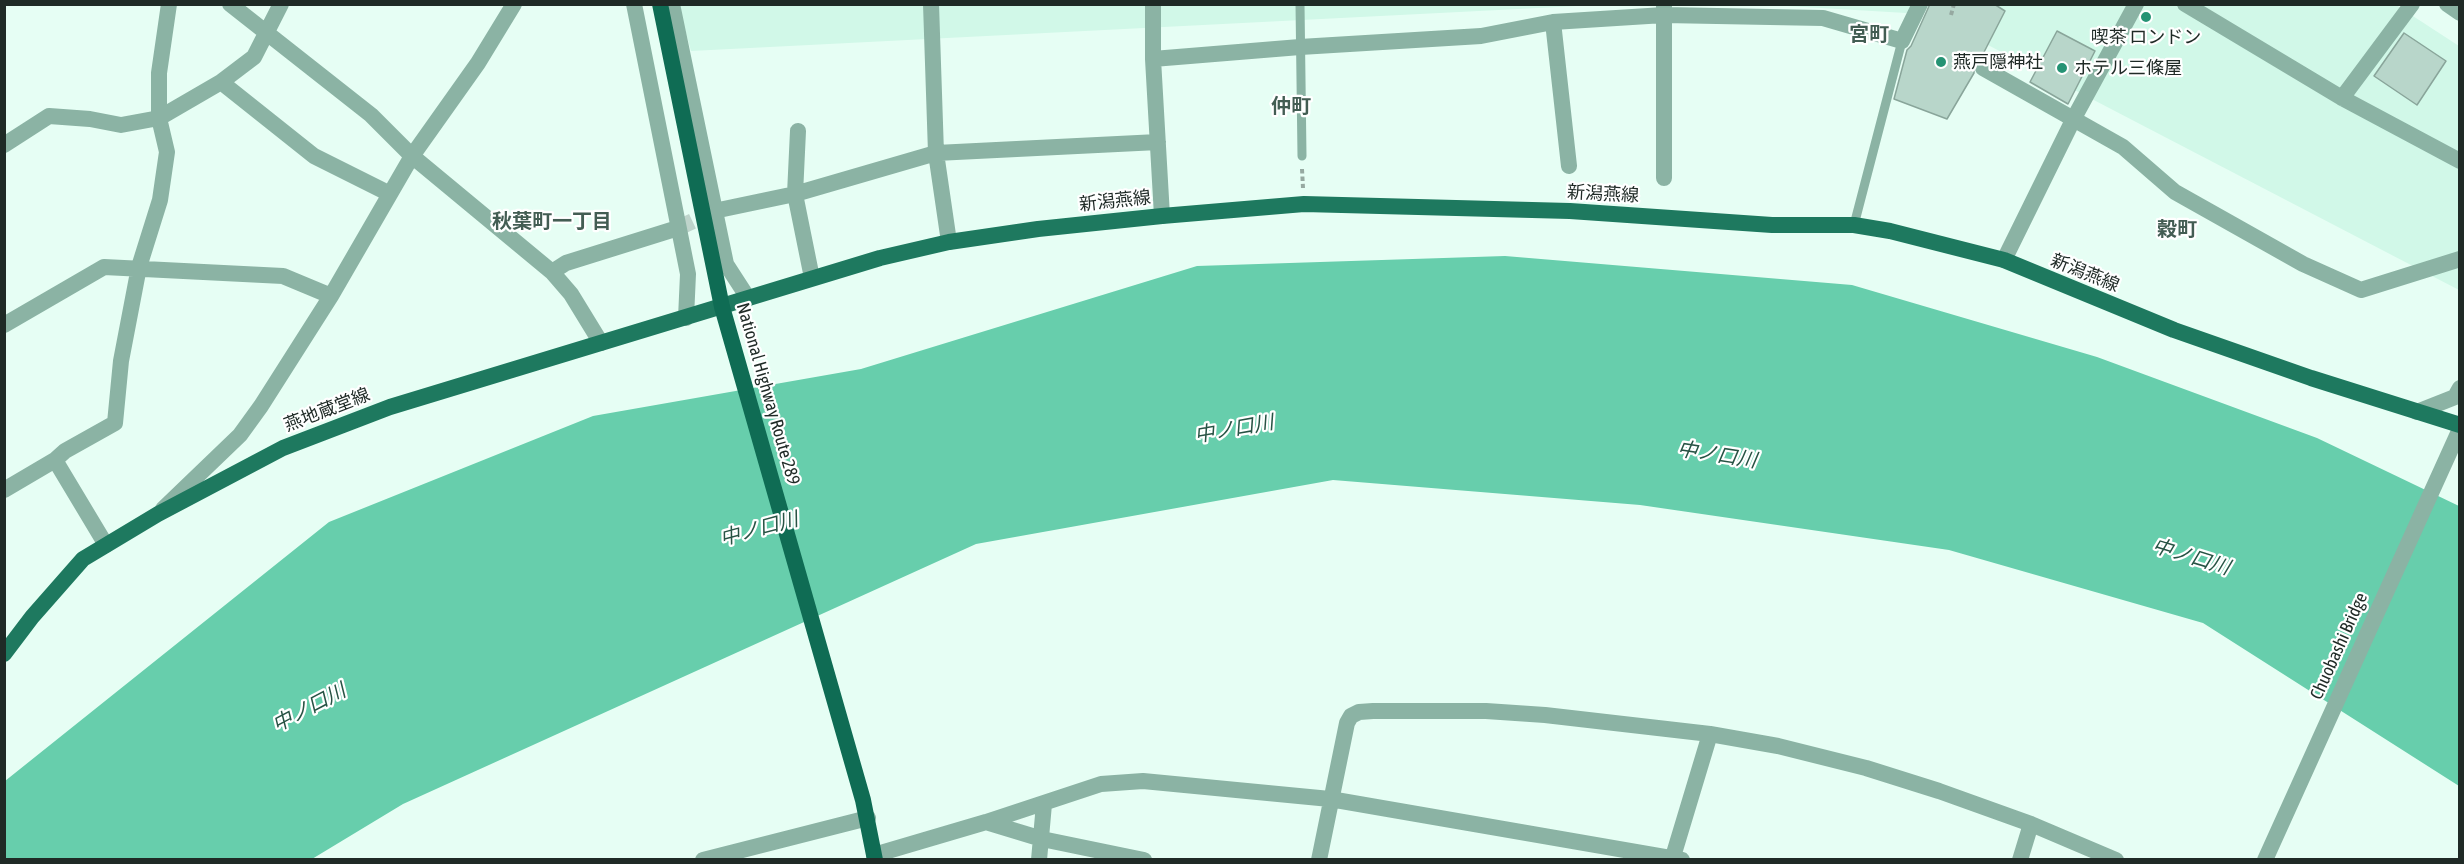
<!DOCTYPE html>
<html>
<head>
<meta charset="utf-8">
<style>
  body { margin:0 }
  #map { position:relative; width:2464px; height:864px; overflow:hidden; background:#e6fef4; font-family:"Asap Condensed",sans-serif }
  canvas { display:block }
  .frame { position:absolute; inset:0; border:6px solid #1f2a26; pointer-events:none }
</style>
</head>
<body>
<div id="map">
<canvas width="2464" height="864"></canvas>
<div class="frame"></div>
</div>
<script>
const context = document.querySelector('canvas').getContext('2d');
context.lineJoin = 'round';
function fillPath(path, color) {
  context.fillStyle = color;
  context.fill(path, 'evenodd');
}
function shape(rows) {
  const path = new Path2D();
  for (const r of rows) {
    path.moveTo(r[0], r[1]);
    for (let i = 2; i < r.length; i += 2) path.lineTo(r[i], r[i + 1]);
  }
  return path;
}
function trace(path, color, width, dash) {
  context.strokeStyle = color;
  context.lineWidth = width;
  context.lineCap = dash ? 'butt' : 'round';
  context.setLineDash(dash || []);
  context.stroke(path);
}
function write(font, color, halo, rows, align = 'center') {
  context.font = font + ' "Asap Condensed","Noto Sans JP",sans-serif';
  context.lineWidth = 4.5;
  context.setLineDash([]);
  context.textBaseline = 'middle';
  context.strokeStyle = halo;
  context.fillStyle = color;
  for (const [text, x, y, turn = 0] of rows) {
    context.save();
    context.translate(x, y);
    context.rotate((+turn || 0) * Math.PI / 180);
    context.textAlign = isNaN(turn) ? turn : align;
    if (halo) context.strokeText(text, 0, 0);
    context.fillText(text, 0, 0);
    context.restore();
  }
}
const built = shape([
  [678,4,1597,5,691,51],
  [1770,5,1927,5,1923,14],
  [1994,5,2396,5,2459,46,2459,290,1988,45,2005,11]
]);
const water = shape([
  [1505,256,1852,285,2097,357,2317,438,2459,506,2459,786,2203,623,1949,550,1640,505,1333,480,976,544,403,804,312,859,5,860,5,781,329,522,593,416,861,369,1197,266]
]);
const building = shape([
  [1930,4,1994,4,2005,11,1981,58,1974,63,1974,73,1947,119,1894,99,1907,50,1911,46,1930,4],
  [2057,31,2095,51,2068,104,2030,82,2057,31],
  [2404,33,2446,61,2417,105,2374,76,2404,33]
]);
const minorTunnel = shape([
  [678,228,714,211]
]);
const path = shape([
  [1951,15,1954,4],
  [1302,169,1303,188]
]);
const service = shape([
  [1300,4,1302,156],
  [1854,225,1902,41]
]);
const minor = shape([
  [230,4,371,115,412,156,552,272,571,294,601,343],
  [634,4,688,274,686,318],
  [672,4,726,264,748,298],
  [931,4,936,153,949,242],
  [1153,4,1153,59,1162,216],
  [2185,4,2342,98,2460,161],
  [2447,4,2460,13],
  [1553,22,1569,166],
  [1153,59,1300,47,1481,36,1553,22,1664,15,1823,18,1902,41,1920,4],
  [1983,68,2123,147,2175,192,2303,264,2361,290,2460,259],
  [221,82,314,156,390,194],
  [2342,98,2412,4],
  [798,131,795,194,812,278],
  [4,145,49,116,90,119,121,125,159,118,221,82,254,57,281,4],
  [1664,178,1664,5],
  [714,211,795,194,936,153,1158,142],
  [2004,260,2074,118,2136,4],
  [552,272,566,263,678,228],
  [4,325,104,267,283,276,331,296],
  [2417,412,2455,397,2460,388],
  [55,460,106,545],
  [4,490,55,460,65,451,115,423,121,361,139,267,160,200,167,152,159,118,159,73,169,4],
  [163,509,240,435,261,406,331,296,412,156,478,63,514,4],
  [986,822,1101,784,1143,781,1330,799,1682,860],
  [874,855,986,822,1042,839,1144,860],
  [703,860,868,818],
  [1039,860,1044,804],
  [1319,860,1347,723,1351,716,1359,712,1373,711,1486,711,1545,715,1710,734,1778,746,1866,768,1939,791,2031,824,2116,860],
  [1672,860,1710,734],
  [2020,860,2031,824]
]);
const tertiary = shape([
  [2265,860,2460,429]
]);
const primary = shape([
  [4,654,32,617,83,559,158,514,283,448,390,407,880,258,949,242,1038,229,1162,216,1304,204,1570,211,1772,225,1854,225,1890,231,2004,260,2174,330,2311,378,2460,425]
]);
const trunk = shape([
  [660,4,722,307,863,800,875,860]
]);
const markers = [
  [2146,17,6,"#259374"],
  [1941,62,6,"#259374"],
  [2062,68,6,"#259374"]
];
const poiNames = [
  ["喫茶 ロンドン",2146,37,"center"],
  ["燕戸隠神社",1953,62],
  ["ホテル三條屋",2074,68]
];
const streetNames = [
  ["新潟燕線",1603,194,3],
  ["新潟燕線",1115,201,-6],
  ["新潟燕線",2085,273,22],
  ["National Highway Route 289",768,394,74],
  ["燕地蔵堂線",327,410,-21],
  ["Chuobashi Bridge",2339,646,-66]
];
const neighbourhoodNames = [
  ["宮町",1869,35],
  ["仲町",1291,107],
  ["秋葉町一丁目",552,222],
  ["穀町",2177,230]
];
const waterNames = [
  ["中ノ口川",1234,429,-10],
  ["中ノ口川",1717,455,9],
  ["中ノ口川",759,529,-15],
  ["中ノ口川",2191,557,17],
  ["中ノ口川",309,708,-28]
];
fillPath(built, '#d1f8e8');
fillPath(water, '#67ceac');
fillPath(building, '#b8d6ca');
trace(building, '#89a59a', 1.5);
trace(minorTunnel, '#bed4cb', 16, [16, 8]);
trace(path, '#96a9a1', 4, [4.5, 3]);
trace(service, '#8bb3a4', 9);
trace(minor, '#8bb3a4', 16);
trace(tertiary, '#8bb3a4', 16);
trace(primary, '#1e795f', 16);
trace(trunk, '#0f6c54', 16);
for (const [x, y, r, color] of markers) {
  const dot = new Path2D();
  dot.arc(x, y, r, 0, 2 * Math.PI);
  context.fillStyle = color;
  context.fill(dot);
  trace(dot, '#fff', 2);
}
write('18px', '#1f2a26', '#fff', poiNames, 'left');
write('18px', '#1f2a26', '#fff', streetNames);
write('bold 20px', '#435d53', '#fff', neighbourhoodNames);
write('italic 20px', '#275344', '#fff', waterNames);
</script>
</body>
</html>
